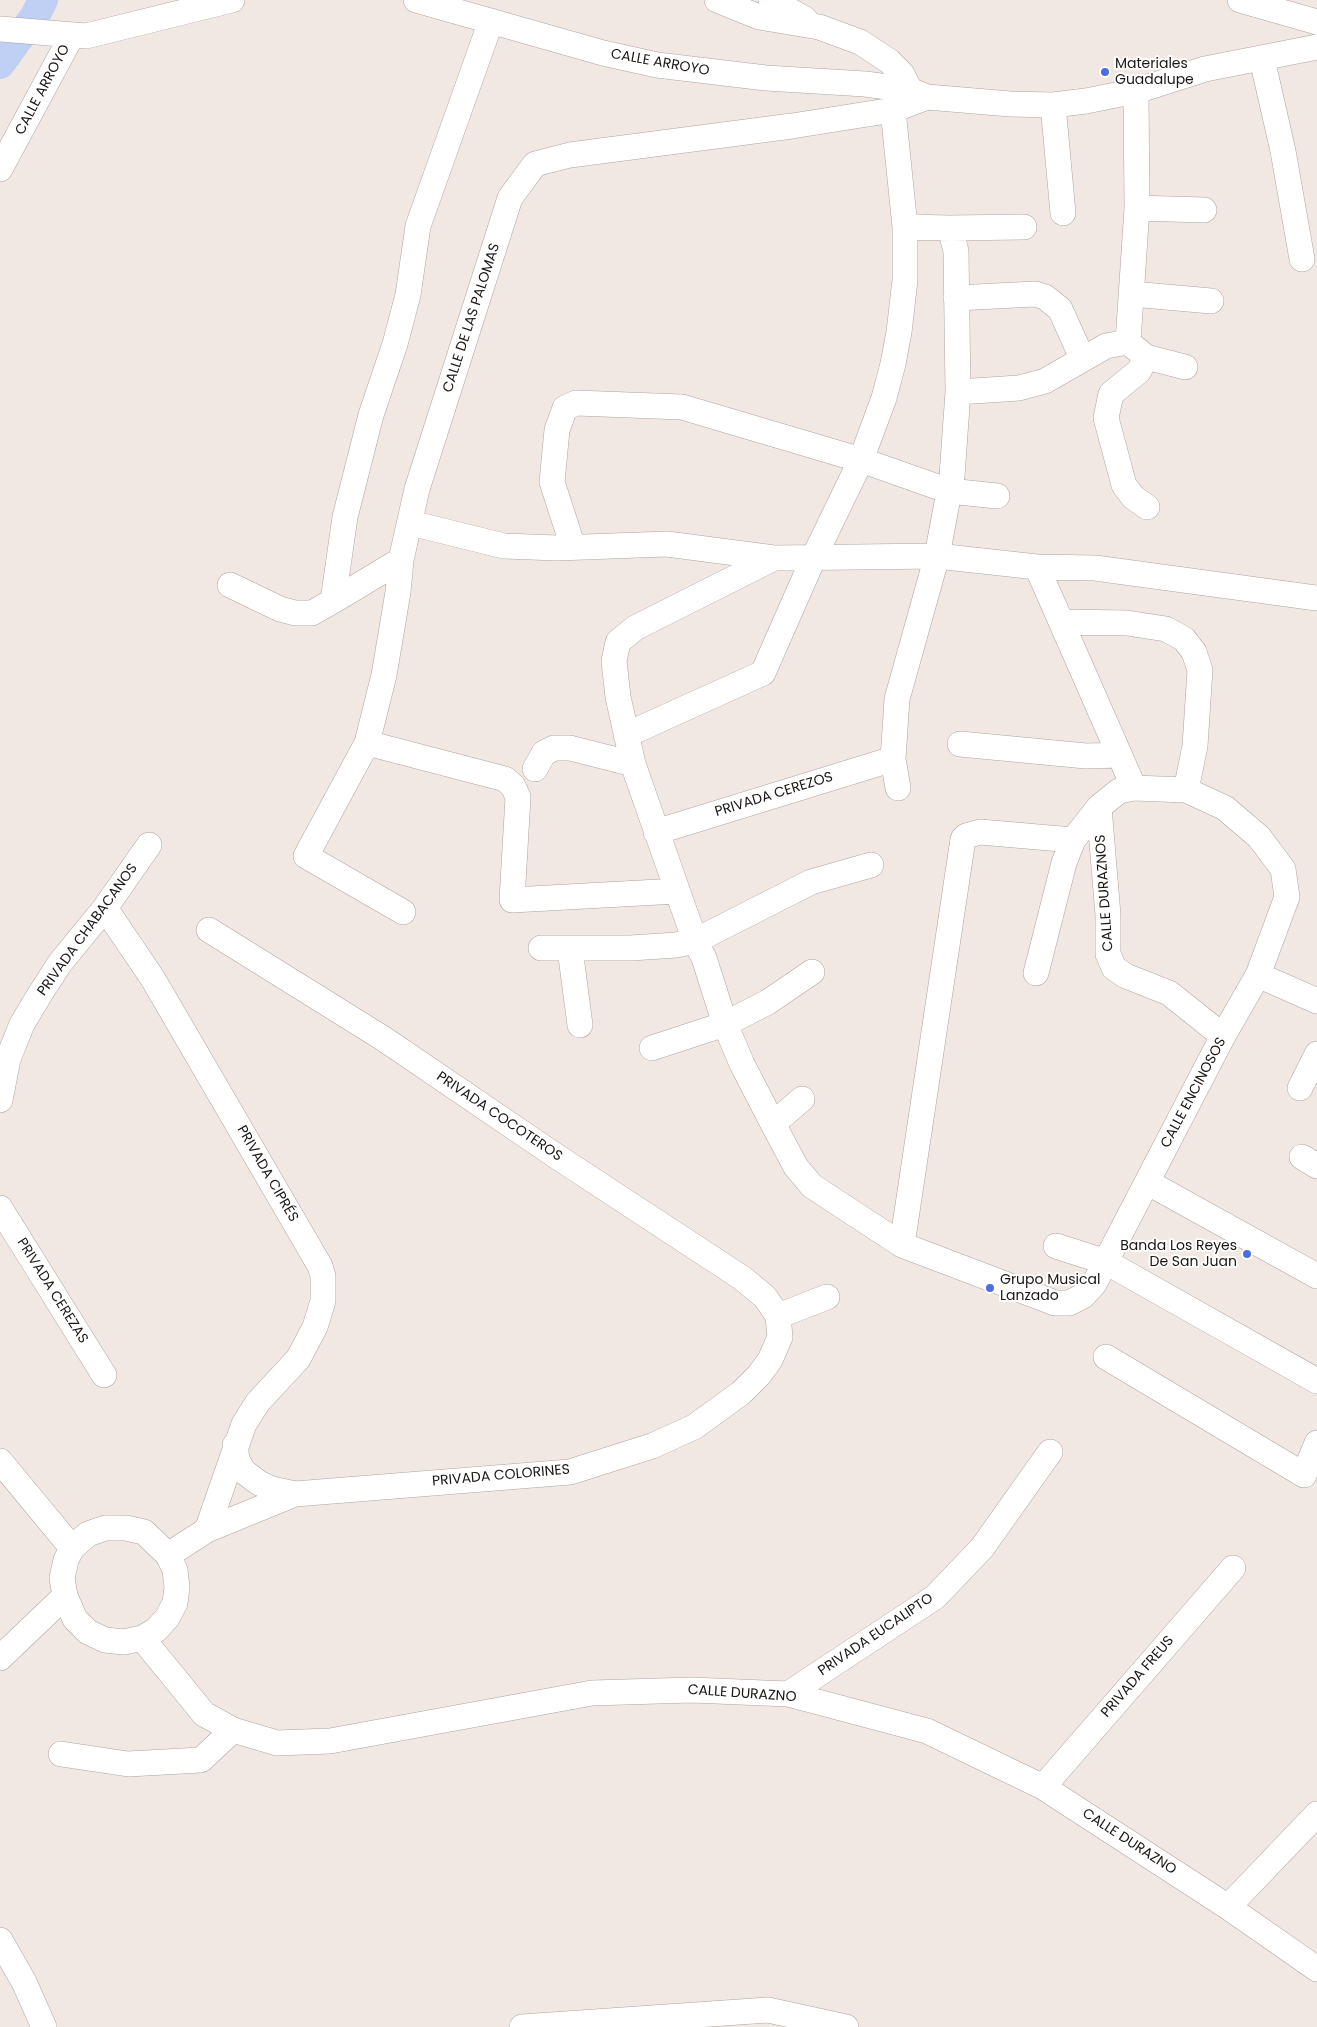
<!DOCTYPE html>
<html>
<head>
<meta charset="utf-8">
<style>
  body { margin:0 }
  canvas { display:block; background:#f2e8e3 }
</style>
</head>
<body>
<canvas width="1317" height="2027"></canvas>
<script>
const context = document.querySelector('canvas').getContext('2d');
context.lineJoin = 'round';
function shape(rows) {
  const path = new Path2D();
  for (const r of rows) {
    path.moveTo(r[0], r[1]);
    for (let i = 2; i < r.length; i += 2) path.lineTo(r[i], r[i + 1]);
  }
  return path;
}
function trace(path, color, width, dash) {
  context.strokeStyle = color;
  context.lineWidth = width;
  context.lineCap = dash ? 'butt' : 'round';
  context.setLineDash(dash || []);
  context.stroke(path);
}
function write(font, color, halo, rows, align = 'center') {
  context.font = font + ' Poppins,sans-serif';
  context.lineWidth = 4;
  context.setLineDash([]);
  context.textBaseline = 'middle';
  context.strokeStyle = halo;
  context.fillStyle = color;
  for (const [text, x, y, turn = 0] of rows) {
    context.save();
    context.translate(x, y);
    context.rotate((+turn || 0) * Math.PI / 180);
    context.textAlign = isNaN(turn) ? turn : align;
    if (halo) context.strokeText(text, 0, 0);
    context.fillText(text, 0, 0);
    context.restore();
  }
}
const river = shape([
  [0,64,35,16,43,0]
]);
const minor = shape([
  [416,0,603,53,657,65,766,78,865,84,910,90,927,97,1010,104,1053,105,1086,101,1136,91,1205,69,1317,47],
  [717,0,759,17,819,27,860,42,889,61,902,74,910,90],
  [771,0,805,19],
  [1240,0,1317,22],
  [0,29,86,36,232,0],
  [1262,59,1283,151,1302,259],
  [1053,105,1063,213],
  [0,169,71,37],
  [1137,208,1204,210],
  [950,228,1024,227],
  [1132,294,1211,301],
  [956,298,1035,294,1045,297,1060,309,1082,358],
  [1128,342,1137,208,1136,91],
  [1146,357,1139,371,1111,394,1106,418,1124,485,1133,497,1147,507],
  [958,392,1019,388,1045,381,1106,346,1128,342,1146,357,1185,367],
  [411,523,504,546,557,548,667,544,774,558,937,556,1037,567,1095,568,1317,598],
  [573,547,552,482,557,430,565,408,576,403,682,407,861,460,949,491,997,496],
  [774,558,635,628,618,642,614,661,618,697,633,764,695,941,704,958,725,1024,742,1064,773,1124,796,1167,812,1186,902,1245,1055,1303,1069,1303,1083,1296,1094,1284,1223,1036,1258,975,1287,897,1283,869,1259,837,1225,808,1186,790,1134,788,1119,791,1099,807,1073,840,1064,863,1036,973],
  [401,560,333,601,345,517,371,415,395,344,408,295,418,226,491,21],
  [1037,567,1134,788],
  [230,585,280,609,295,613,312,613,333,601],
  [1063,622,1127,623,1166,629,1184,639,1194,652,1200,670,1195,746,1186,790],
  [626,735,763,673,813,559,861,460,884,398,893,364,899,332,905,280,905,227,893,110],
  [367,743,505,779,513,786,518,797,512,900,677,891],
  [960,744,1086,756,1119,755],
  [535,769,544,753,554,748,570,748,633,764],
  [898,788,893,759,897,699,937,556,952,476,958,392,956,251,950,228,905,227],
  [1099,807,1108,915,1108,954,1114,968,1126,976,1169,993,1223,1036],
  [656,832,893,759],
  [105,908,153,979,320,1266,323,1276,323,1301,315,1327,298,1359,258,1402,244,1424,207,1530],
  [403,912,306,856,367,743,384,675,398,592,401,560,417,489,510,198,535,164,570,155,792,126,893,110,927,97],
  [541,948,631,948,676,945,695,941,811,882,871,865],
  [570,949,580,1025],
  [1258,975,1317,1001],
  [652,1048,725,1024,768,1002,812,972],
  [1300,1088,1317,1054],
  [0,1100,8,1059,22,1024,40,994,60,963,105,908,149,845],
  [773,1124,802,1099],
  [1302,1157,1317,1166],
  [1147,1182,1317,1276],
  [0,1208,104,1375],
  [902,1245,963,839,966,836,980,832,1073,840],
  [1056,1246,1106,1262,1317,1381],
  [778,1316,827,1297],
  [1106,1357,1304,1475,1317,1443],
  [235,1445,237,1459,243,1471,259,1483,272,1489,295,1494],
  [0,1461,72,1548],
  [105,1528,126,1528,144,1532,168,1555,175,1570,177,1587,175,1603,167,1618,156,1630,142,1638,124,1642,105,1640,88,1632,75,1619,65,1596,62,1578,66,1560,72,1548,88,1534,105,1528],
  [168,1555,207,1530,295,1494,570,1472,652,1446,694,1427,741,1393,759,1375,770,1360,780,1337,778,1316,765,1297,742,1278,556,1156,384,1039,209,930],
  [142,1638,204,1714,233,1730,277,1743,330,1741,592,1693,692,1690,788,1694,927,1731,1043,1787,1228,1907,1317,1969],
  [0,1658,65,1596],
  [788,1694,935,1597,982,1548,1050,1452],
  [61,1754,128,1764,201,1760,233,1730],
  [1043,1787,1233,1568],
  [1228,1907,1317,1814],
  [0,1940,24,1982,44,2027],
  [522,2027,768,2010,846,2027]
]);
const markers = [
  [1105,72,5,"#4c6ee2"],
  [1247,1254,5,"#4c6ee2"],
  [990,1288,5,"#4c6ee2"]
];
const streetNames = [
  ["CALLE ARROYO",660,63,10],
  ["CALLE ARROYO",43,90,-62],
  ["CALLE DE LAS PALOMAS",472,318,-72],
  ["PRIVADA CEREZOS",774,795,-17],
  ["CALLE DURAZNOS",1105,893,-94],
  ["PRIVADA CHABACANOS",88,930,-54],
  ["CALLE ENCINOSOS",1194,1093,-62],
  ["PRIVADA COCOTEROS",499,1117,34],
  ["PRIVADA CIPRÉS",267,1174,60],
  ["PRIVADA CEREZAS",52,1291,58],
  ["PRIVADA COLORINES",501,1476,-5],
  ["PRIVADA EUCALIPTO",876,1635,-34],
  ["PRIVADA FREUS",1138,1677,-49],
  ["CALLE DURAZNO",742,1694,4],
  ["CALLE DURAZNO",1129,1842,33]
];
const poiNames = [
  ["Materiales",1115,64],
  ["Guadalupe",1115,80],
  ["Banda Los Reyes",1237,1246,"right"],
  ["De San Juan",1237,1262,"right"],
  ["Grupo Musical",1000,1280],
  ["Lanzado",1000,1296]
];
trace(river, '#c0cff4', 30);
trace(minor, '#ada49f', 26);
trace(minor, '#fff', 25);
for (const [x, y, r, color] of markers) {
  const dot = new Path2D();
  dot.arc(x, y, r, 0, 2 * Math.PI);
  context.fillStyle = color;
  context.fill(dot);
  trace(dot, '#fff', 2);
}
write('14px', '#191614', '#fff', streetNames);
write('14px', '#191614', '#fff', poiNames, 'left');
</script>
</body>
</html>
